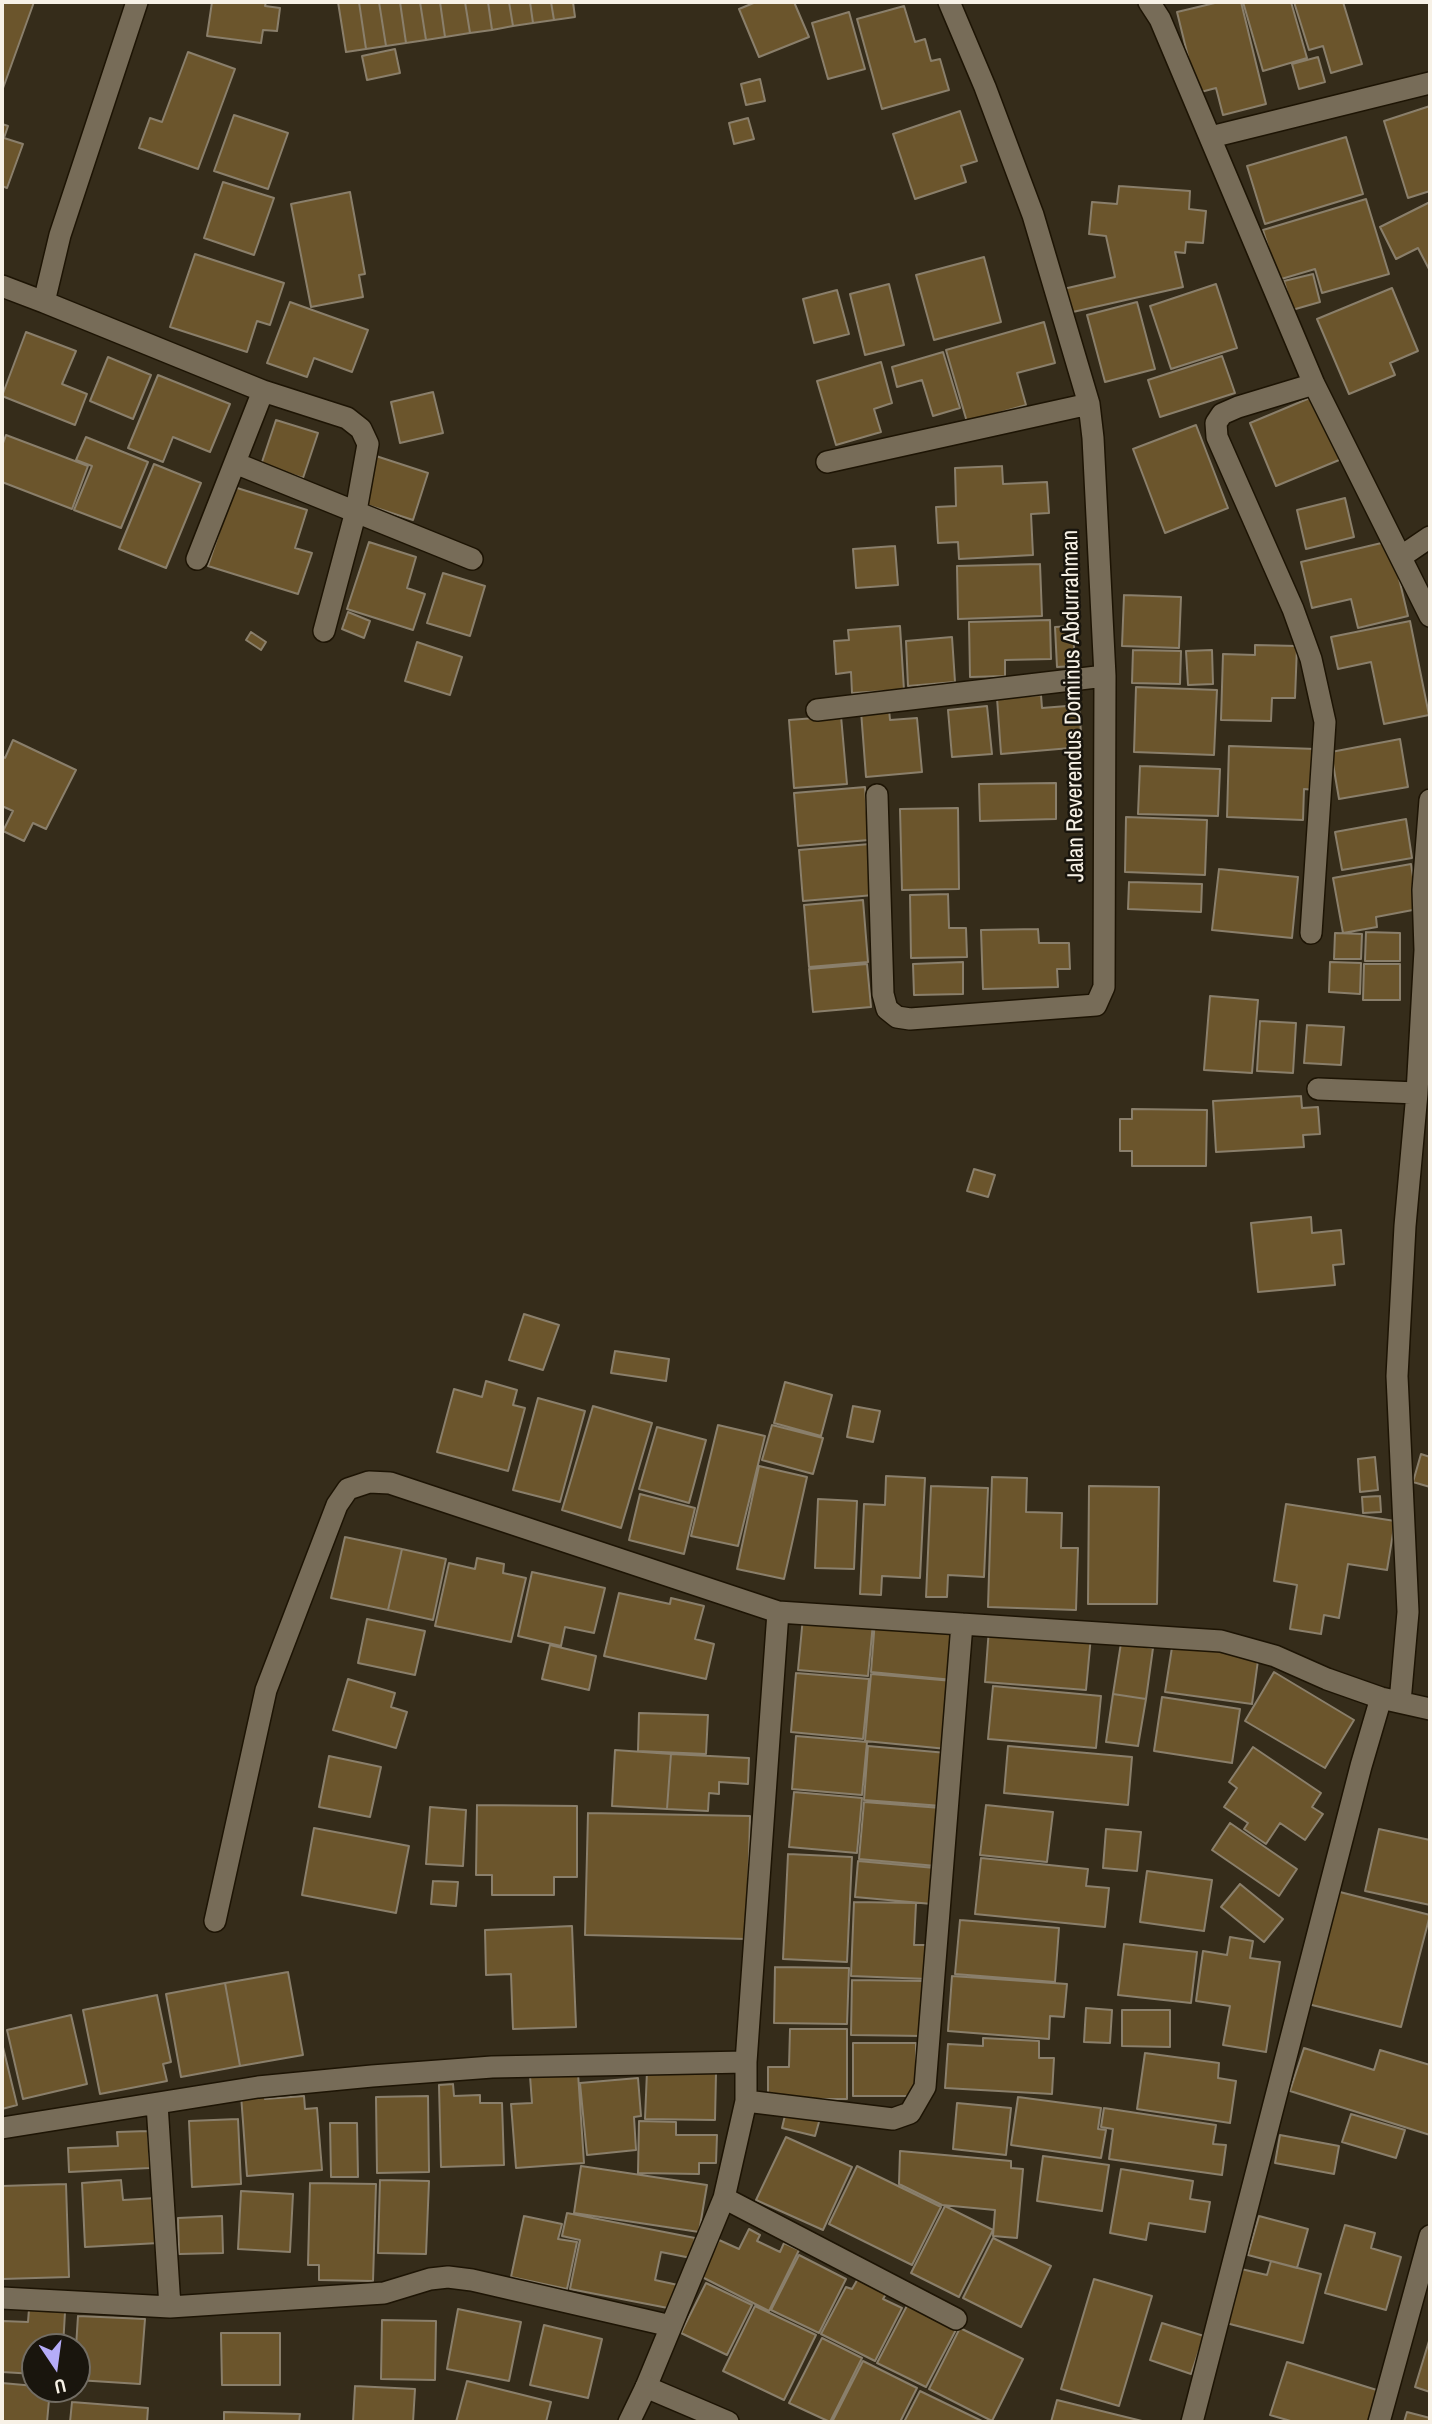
<!DOCTYPE html>
<html>
<head>
<meta charset="utf-8">
<style>
  body { margin:0 }
  #map { position:relative; width:1432px; height:2424px; overflow:hidden; background:#352c1a; font-family:"Archivo Narrow",sans-serif }
  canvas { display:block }
  .frame { position:absolute; inset:0; border:4px solid #f7f1e6; pointer-events:none }
  .north { position:absolute; left:21px; top:2333px; width:70px; height:70px; box-sizing:border-box; background:#19150d; border:2px solid #726d64; border-radius:50%; rotate:167deg; font-size:19px; font-weight:700; line-height:28px; text-align:center; color:#f7f1e6 }
  .north::after { content:''; display:block; margin:auto; width:24px; height:32px; background:#b5acf8; clip-path:polygon(50% 0,100% 100%,50% 72%,0 100%) }
</style>
</head>
<body>
<div id="map">
<canvas width="1432" height="2424"></canvas>
<div class="frame"></div>
<div class="north">U</div>
</div>
<script>
const context = document.querySelector('canvas').getContext('2d');
context.lineJoin = 'round';
function fillPath(path, color) {
  context.fillStyle = color;
  context.fill(path, 'evenodd');
}
function shape(rows) {
  const path = new Path2D();
  for (const r of rows) {
    path.moveTo(r[0], r[1]);
    for (let i = 2; i < r.length; i += 2) path.lineTo(r[i], r[i + 1]);
  }
  return path;
}
function trace(path, color, width, dash) {
  context.strokeStyle = color;
  context.lineWidth = width;
  context.lineCap = dash ? 'butt' : 'round';
  context.setLineDash(dash || []);
  context.stroke(path);
}
function write(font, color, halo, rows, align = 'center') {
  context.font = font + ' "Archivo Narrow",sans-serif';
  context.lineWidth = 5;
  context.setLineDash([]);
  context.textBaseline = 'middle';
  context.strokeStyle = halo;
  context.fillStyle = color;
  for (const [text, x, y, turn = 0] of rows) {
    context.save();
    context.translate(x, y);
    context.rotate((+turn || 0) * Math.PI / 180);
    context.textAlign = isNaN(turn) ? turn : align;
    if (halo) context.strokeText(text, 0, 0);
    context.fillText(text, 0, 0);
    context.restore();
  }
}
const building = shape([
  [2,2,34,2,2,91,2,2],
  [212,2,266,2,265,6,280,8,277,31,263,30,261,43,207,36,212,2],
  [338,2,359,2,366,49,346,52,338,2],
  [359,2,379,2,386,46,366,49,359,2],
  [379,2,400,2,406,43,386,46,379,2],
  [400,2,420,2,426,40,406,43,400,2],
  [420,2,440,2,445,37,426,40,420,2],
  [440,2,465,2,470,33,445,37,440,2],
  [465,2,488,2,492,30,470,33,465,2],
  [488,2,509,2,513,26,492,30,488,2],
  [509,2,530,2,533,23,513,26,509,2],
  [530,2,551,2,554,20,533,23,530,2],
  [551,2,573,2,575,17,554,20,551,2],
  [756,2,794,2,809,37,759,57,739,9,756,2],
  [1219,2,1241,2,1266,104,1223,115,1216,88,1197,93,1177,12,1219,2],
  [1243,2,1291,2,1307,58,1263,71,1243,2],
  [1294,2,1343,2,1362,64,1331,73,1323,46,1309,50,1294,2],
  [904,6,915,42,925,39,931,61,940,59,949,90,882,109,857,19,904,6],
  [849,12,865,69,828,79,812,23,849,12],
  [395,49,400,73,367,80,362,56,395,49],
  [188,52,235,69,198,169,139,148,150,118,162,122,188,52],
  [1318,57,1325,82,1299,89,1292,64,1318,57],
  [760,79,765,101,746,105,741,84,760,79],
  [1430,106,1430,191,1408,198,1384,121,1430,106],
  [960,111,977,161,961,166,966,182,915,199,893,134,960,111],
  [234,115,288,133,268,189,214,171,234,115],
  [748,118,754,139,734,144,729,123,748,118],
  [2,124,8,126,4,138,23,144,7,188,2,186,2,124],
  [1346,137,1363,194,1265,224,1247,166,1346,137],
  [223,182,274,198,254,255,204,238,223,182],
  [1119,186,1190,191,1189,209,1206,211,1203,243,1186,242,1185,253,1175,252,1183,287,1064,314,1059,290,1115,277,1106,236,1089,234,1092,202,1117,204,1119,186],
  [350,192,365,274,359,275,363,297,311,307,291,204,350,192],
  [1366,199,1389,274,1322,293,1315,269,1278,280,1263,230,1366,199],
  [1430,202,1430,271,1418,248,1396,259,1380,227,1430,202],
  [195,254,284,283,270,325,257,321,247,352,170,327,195,254],
  [984,257,1001,322,934,340,916,275,984,257],
  [1313,274,1320,302,1292,310,1284,281,1313,274],
  [889,284,904,345,865,355,850,294,889,284],
  [1216,284,1237,348,1171,369,1150,306,1216,284],
  [1392,288,1418,351,1390,363,1395,375,1349,394,1317,319,1392,288],
  [837,290,849,334,814,343,803,299,837,290],
  [290,302,368,330,352,372,314,358,307,377,267,363,290,302],
  [1137,302,1155,369,1105,382,1087,315,1137,302],
  [1044,322,1055,363,1017,373,1026,405,967,422,946,350,1044,322],
  [26,332,76,351,62,384,87,394,75,425,2,396,26,332],
  [943,352,960,408,933,416,922,380,897,387,892,367,943,352],
  [1222,356,1235,393,1160,417,1148,380,1222,356],
  [108,357,151,375,133,419,90,401,108,357],
  [881,362,892,403,874,409,881,432,836,445,817,381,881,362],
  [158,375,230,404,210,452,173,437,163,462,128,448,158,375],
  [433,392,443,433,400,443,391,402,433,392],
  [1317,395,1344,458,1276,486,1250,423,1317,395],
  [276,420,318,433,303,478,261,465,276,420],
  [1196,425,1228,508,1165,533,1133,449,1196,425],
  [6,435,88,466,72,509,2,482,2,446,6,435],
  [86,437,148,462,121,528,74,510,92,466,76,460,86,437],
  [376,456,428,473,413,520,361,503,376,456],
  [154,464,201,483,166,568,119,549,154,464],
  [1002,466,1003,484,1047,482,1049,513,1031,514,1033,555,959,559,958,542,938,543,936,507,956,506,955,468,1002,466],
  [234,487,307,510,295,548,312,553,298,594,208,566,234,487],
  [1345,498,1354,537,1306,549,1297,510,1345,498],
  [1390,541,1408,616,1358,628,1351,599,1312,608,1301,562,1390,541],
  [369,542,416,557,407,588,425,594,413,630,347,609,369,542],
  [895,546,898,585,856,588,853,549,895,546],
  [1040,564,1042,616,958,619,957,566,1040,564],
  [443,573,485,586,470,636,427,623,443,573],
  [1124,595,1181,597,1179,648,1122,646,1124,595],
  [348,612,370,621,364,638,342,629,348,612],
  [1050,620,1051,659,1005,660,1005,676,970,677,969,622,1050,620],
  [1410,621,1429,715,1384,724,1371,662,1338,669,1331,637,1410,621],
  [900,626,904,690,852,693,851,672,836,674,834,641,849,640,848,630,900,626],
  [1073,626,1075,666,1057,667,1055,627,1073,626],
  [251,632,266,642,261,650,246,640,251,632],
  [952,637,955,682,908,686,906,641,952,637],
  [417,642,462,657,450,695,405,681,417,642],
  [1255,645,1297,646,1295,698,1272,698,1271,721,1221,720,1223,654,1255,655,1255,645],
  [1133,650,1181,651,1180,684,1132,683,1133,650],
  [1212,650,1213,684,1188,685,1186,651,1212,650],
  [1136,687,1217,690,1214,755,1134,752,1136,687],
  [1041,695,1042,708,1079,705,1082,747,1001,754,997,698,1041,695],
  [987,706,992,754,952,757,948,710,987,706],
  [889,709,890,720,917,718,922,772,866,777,861,711,889,709],
  [841,716,847,784,794,788,789,720,841,716],
  [1400,739,1408,787,1339,799,1331,752,1400,739],
  [13,740,76,770,46,829,33,823,24,841,3,831,13,811,2,806,2,756,5,758,13,740],
  [1229,746,1316,749,1315,790,1304,789,1303,820,1227,817,1229,746],
  [1140,766,1220,769,1218,816,1138,814,1140,766],
  [1056,783,1056,819,980,821,979,784,1056,783],
  [865,787,869,840,798,846,794,793,865,787],
  [958,808,959,889,902,890,900,809,958,808],
  [1126,817,1207,820,1205,875,1125,872,1126,817],
  [1406,819,1412,858,1342,870,1335,832,1406,819],
  [870,844,874,895,803,901,799,850,870,844],
  [1411,864,1418,909,1376,917,1377,927,1343,933,1333,878,1411,864],
  [1219,869,1298,877,1292,938,1212,930,1219,869],
  [1129,882,1202,884,1201,912,1128,909,1129,882],
  [948,894,949,928,966,928,967,957,911,958,910,895,948,894],
  [863,900,868,962,809,967,804,905,863,900],
  [1038,929,1039,943,1069,943,1070,969,1057,969,1058,987,983,989,981,930,1038,929],
  [1366,932,1400,933,1400,961,1365,961,1366,932],
  [1335,933,1362,934,1361,959,1334,959,1335,933],
  [963,962,963,994,914,995,913,964,963,962],
  [1330,962,1361,963,1360,994,1329,992,1330,962],
  [867,964,871,1007,813,1012,809,969,867,964],
  [1364,964,1400,964,1400,1000,1363,1000,1364,964],
  [1210,996,1258,1000,1252,1073,1204,1070,1210,996],
  [1260,1021,1296,1023,1293,1073,1257,1071,1260,1021],
  [1307,1025,1344,1027,1341,1065,1304,1063,1307,1025],
  [1301,1096,1302,1108,1318,1107,1320,1134,1303,1135,1304,1147,1216,1152,1213,1101,1301,1096],
  [1132,1109,1207,1110,1206,1166,1132,1166,1132,1151,1120,1151,1120,1119,1132,1119,1132,1109],
  [974,1169,995,1175,988,1197,967,1191,974,1169],
  [1311,1217,1312,1233,1341,1230,1344,1264,1333,1265,1335,1285,1258,1292,1251,1223,1311,1217],
  [524,1314,559,1325,543,1370,509,1360,524,1314],
  [615,1351,669,1359,666,1381,611,1373,615,1351],
  [486,1381,517,1390,513,1405,525,1408,508,1471,437,1452,454,1389,482,1397,486,1381],
  [785,1382,832,1395,821,1436,774,1423,785,1382],
  [538,1398,585,1411,560,1502,513,1490,538,1398],
  [593,1406,652,1423,621,1528,562,1510,593,1406],
  [853,1406,880,1411,873,1442,847,1437,853,1406],
  [718,1425,765,1436,738,1546,691,1536,718,1425],
  [772,1425,823,1438,813,1474,762,1460,772,1425],
  [657,1427,706,1440,689,1503,639,1489,657,1427],
  [1421,1454,1430,1457,1430,1487,1413,1482,1421,1454],
  [1375,1457,1378,1490,1360,1492,1358,1459,1375,1457],
  [759,1466,807,1477,784,1579,737,1569,759,1466],
  [886,1476,925,1478,920,1578,882,1576,881,1595,860,1594,864,1504,885,1505,886,1476],
  [992,1477,1027,1478,1026,1512,1062,1513,1061,1548,1078,1548,1076,1610,988,1607,992,1477],
  [931,1486,988,1488,984,1577,948,1575,947,1597,926,1597,931,1486],
  [1089,1486,1159,1487,1157,1604,1088,1604,1089,1486],
  [640,1494,695,1508,684,1554,629,1540,640,1494],
  [1380,1496,1381,1512,1363,1513,1362,1497,1380,1496],
  [818,1499,857,1501,854,1569,815,1568,818,1499],
  [1286,1504,1395,1521,1387,1570,1348,1564,1339,1618,1324,1615,1321,1634,1290,1629,1297,1585,1274,1581,1286,1504],
  [345,1537,402,1549,388,1610,331,1598,345,1537],
  [402,1549,446,1559,433,1620,388,1610,402,1549],
  [477,1558,504,1564,503,1573,526,1578,511,1642,435,1626,449,1563,475,1569,477,1558],
  [532,1572,605,1588,594,1633,565,1627,561,1646,518,1636,532,1572],
  [619,1593,670,1604,671,1598,704,1606,695,1639,714,1644,706,1679,604,1656,619,1593],
  [803,1617,873,1623,868,1676,798,1670,803,1617],
  [367,1619,425,1631,415,1675,358,1663,367,1619],
  [875,1620,957,1627,953,1680,871,1672,875,1620],
  [989,1628,1091,1636,1086,1690,985,1682,989,1628],
  [1173,1641,1259,1653,1252,1704,1165,1692,1173,1641],
  [1121,1643,1153,1648,1146,1699,1113,1694,1121,1643],
  [550,1645,596,1656,589,1690,542,1679,550,1645],
  [1274,1672,1354,1720,1325,1768,1245,1721,1274,1672],
  [796,1673,869,1679,863,1739,791,1732,796,1673],
  [871,1674,953,1681,947,1749,865,1741,871,1674],
  [348,1679,395,1693,391,1707,407,1712,396,1748,333,1730,348,1679],
  [993,1686,1101,1696,1096,1748,988,1739,993,1686],
  [1113,1694,1146,1699,1138,1746,1106,1742,1113,1694],
  [1162,1697,1240,1709,1232,1763,1154,1751,1162,1697],
  [639,1713,708,1715,706,1754,638,1751,639,1713],
  [796,1736,867,1742,862,1795,792,1789,796,1736],
  [868,1746,947,1753,942,1806,864,1800,868,1746],
  [1008,1746,1132,1757,1128,1805,1004,1793,1008,1746],
  [1253,1747,1321,1793,1312,1807,1323,1814,1305,1840,1280,1823,1266,1844,1244,1829,1248,1823,1224,1807,1237,1788,1229,1782,1253,1747],
  [615,1750,671,1754,667,1809,612,1806,615,1750],
  [671,1754,749,1758,748,1784,719,1782,719,1794,709,1793,708,1811,667,1809,671,1754],
  [329,1756,381,1767,370,1817,319,1807,329,1756],
  [794,1792,862,1798,857,1853,789,1847,794,1792],
  [864,1802,941,1808,936,1866,859,1859,864,1802],
  [477,1805,577,1806,577,1877,554,1877,554,1895,492,1895,492,1875,476,1875,477,1805],
  [986,1805,1053,1812,1047,1862,980,1855,986,1805],
  [430,1807,466,1810,463,1866,426,1864,430,1807],
  [588,1813,750,1816,747,1939,585,1935,588,1813],
  [1230,1823,1297,1869,1279,1896,1212,1850,1230,1823],
  [314,1828,409,1846,396,1913,302,1895,314,1828],
  [1106,1829,1141,1832,1137,1871,1103,1868,1106,1829],
  [1379,1829,1430,1840,1430,1905,1365,1891,1379,1829],
  [788,1854,852,1857,847,1962,783,1959,788,1854],
  [981,1858,1088,1869,1086,1886,1109,1888,1105,1927,975,1914,981,1858],
  [858,1861,935,1868,932,1904,855,1897,858,1861],
  [1147,1871,1212,1880,1204,1931,1140,1922,1147,1871],
  [433,1881,458,1882,456,1906,431,1904,433,1881],
  [1240,1884,1283,1919,1264,1942,1221,1907,1240,1884],
  [1336,1891,1430,1915,1401,2027,1308,2004,1336,1891],
  [854,1902,916,1903,914,1945,930,1945,928,1979,851,1976,854,1902],
  [960,1920,1059,1928,1055,1982,955,1974,960,1920],
  [572,1926,576,2027,513,2029,511,1974,486,1975,485,1930,572,1926],
  [1230,1937,1253,1941,1250,1958,1280,1962,1266,2052,1223,2045,1230,2006,1196,2001,1203,1951,1227,1955,1230,1937],
  [1124,1944,1197,1952,1191,2003,1118,1995,1124,1944],
  [775,1967,849,1968,847,2024,774,2023,775,1967],
  [288,1972,303,2055,240,2066,225,1983,288,1972],
  [952,1976,1067,1984,1064,2017,1050,2016,1049,2039,948,2031,952,1976],
  [852,1980,925,1981,924,2036,851,2035,852,1980],
  [225,1983,240,2066,181,2077,166,1994,225,1983],
  [157,1995,171,2062,163,2064,167,2081,100,2094,83,2010,157,1995],
  [1086,2008,1112,2010,1110,2043,1084,2042,1086,2008],
  [1122,2010,1170,2010,1170,2047,1122,2046,1122,2010],
  [71,2015,87,2084,23,2099,7,2030,71,2015],
  [790,2029,847,2029,847,2099,768,2099,768,2067,789,2067,790,2029],
  [983,2038,1039,2041,1039,2058,1054,2058,1052,2094,945,2088,948,2044,983,2046,983,2038],
  [2,2043,17,2105,2,2109,2,2043],
  [853,2043,916,2043,916,2096,853,2096,853,2043],
  [1304,2048,1374,2070,1380,2050,1430,2065,1430,2135,1290,2091,1304,2048],
  [1145,2053,1219,2063,1218,2078,1236,2081,1230,2123,1137,2109,1145,2053],
  [647,2071,716,2073,715,2120,645,2119,647,2071],
  [578,2073,584,2163,516,2168,511,2104,532,2103,530,2076,578,2073],
  [638,2078,641,2116,634,2117,636,2150,587,2155,580,2083,638,2078],
  [453,2084,454,2096,480,2095,480,2103,502,2103,504,2165,441,2167,439,2085,453,2084],
  [264,2093,265,2099,304,2096,305,2109,317,2108,322,2170,247,2176,241,2095,264,2093],
  [428,2096,429,2172,377,2173,376,2097,428,2096],
  [1018,2097,1101,2108,1098,2129,1106,2130,1101,2158,1011,2145,1018,2097],
  [957,2103,1011,2108,1006,2155,953,2149,957,2103],
  [787,2107,821,2115,815,2136,782,2128,787,2107],
  [1104,2108,1216,2125,1213,2144,1226,2145,1222,2175,1109,2159,1113,2129,1101,2127,1104,2108],
  [1351,2114,1405,2130,1396,2158,1342,2142,1351,2114],
  [238,2119,241,2184,192,2187,189,2121,238,2119],
  [639,2121,676,2122,676,2135,717,2135,716,2163,699,2163,699,2174,638,2173,639,2121],
  [330,2123,357,2123,358,2177,331,2177,330,2123],
  [148,2131,150,2168,69,2172,68,2148,118,2146,117,2132,148,2131],
  [1280,2135,1339,2146,1334,2174,1275,2163,1280,2135],
  [786,2137,852,2167,823,2230,756,2200,786,2137],
  [900,2151,1011,2161,1011,2168,1023,2169,1017,2238,993,2236,995,2210,942,2205,899,2184,900,2151],
  [1043,2156,1109,2165,1102,2211,1037,2201,1043,2156],
  [581,2166,707,2185,699,2232,574,2213,581,2166],
  [857,2166,941,2207,912,2265,829,2224,857,2166],
  [1121,2169,1193,2181,1190,2199,1210,2202,1205,2232,1149,2223,1146,2240,1110,2233,1121,2169],
  [121,2180,123,2200,156,2198,159,2243,85,2247,82,2183,121,2180],
  [380,2180,429,2181,426,2254,378,2253,380,2180],
  [310,2183,376,2184,373,2281,319,2280,319,2265,308,2265,310,2183],
  [66,2184,69,2277,2,2279,2,2186,66,2184],
  [241,2191,293,2194,290,2252,238,2249,241,2191],
  [945,2206,993,2230,959,2297,911,2273,945,2206],
  [567,2213,695,2238,691,2258,661,2252,655,2280,678,2285,673,2309,570,2289,580,2240,562,2236,567,2213],
  [222,2216,223,2253,179,2254,178,2218,222,2216],
  [524,2216,562,2224,558,2239,577,2242,567,2289,511,2277,524,2216],
  [1259,2216,1308,2229,1297,2268,1248,2255,1259,2216],
  [1345,2225,1375,2233,1371,2248,1401,2257,1386,2310,1325,2293,1345,2225],
  [749,2229,760,2235,757,2241,780,2252,784,2243,799,2250,769,2311,700,2276,719,2240,739,2249,749,2229],
  [993,2238,1051,2266,1021,2327,963,2298,993,2238],
  [799,2255,846,2279,819,2333,771,2310,799,2255],
  [1271,2261,1321,2274,1303,2343,1226,2323,1241,2269,1267,2275,1271,2261],
  [860,2275,889,2289,883,2299,902,2308,875,2361,821,2334,846,2287,852,2289,860,2275],
  [1094,2279,1152,2296,1119,2406,1061,2389,1094,2279],
  [706,2283,752,2305,727,2355,681,2333,706,2283],
  [910,2300,959,2324,926,2387,877,2363,910,2300],
  [755,2306,816,2335,784,2400,723,2371,755,2306],
  [29,2309,65,2312,63,2347,35,2347,35,2374,2,2372,2,2321,28,2322,29,2309],
  [458,2309,521,2322,509,2381,447,2369,458,2309],
  [78,2316,145,2319,140,2384,77,2380,76,2347,78,2316],
  [382,2320,436,2321,435,2380,381,2379,382,2320],
  [1162,2323,1204,2336,1191,2374,1150,2360,1162,2323],
  [544,2325,602,2339,588,2398,530,2385,544,2325],
  [960,2328,1023,2359,992,2421,929,2389,960,2328],
  [221,2333,280,2333,280,2385,222,2385,221,2333],
  [822,2338,862,2358,830,2422,789,2403,822,2338],
  [1429,2341,1430,2341,1430,2392,1415,2387,1429,2341],
  [863,2361,917,2388,900,2422,832,2422,863,2361],
  [1287,2362,1380,2391,1370,2422,1294,2422,1270,2415,1287,2362],
  [467,2381,551,2402,546,2422,456,2422,467,2381],
  [2,2383,35,2386,35,2389,50,2389,47,2422,2,2422,2,2383],
  [355,2386,415,2389,413,2422,353,2422,355,2386],
  [920,2391,984,2422,904,2422,920,2391],
  [1057,2400,1142,2421,1142,2422,1051,2422,1057,2400],
  [72,2402,148,2408,147,2422,70,2422,72,2402],
  [224,2412,300,2414,299,2422,224,2422,224,2412],
  [1407,2412,1430,2418,1430,2422,1404,2422,1407,2412]
]);
const street = shape([
  [137,2,60,235,44,302,263,391,347,418,361,429,368,444,356,511,324,631],
  [1149,2,1160,19,1314,384,1430,616],
  [1211,137,1430,83],
  [2,286,44,302],
  [827,462,1089,404],
  [235,463,472,559],
  [1402,556,1430,537],
  [197,559,263,391],
  [817,710,1105,676],
  [877,795,883,994,887,1009,897,1017,910,1019,1096,1005,1104,987,1105,676,1093,438,1089,404,1033,215,985,87,949,2],
  [1311,933,1325,722,1311,659,1293,609,1217,437,1216,423,1222,414,1238,407,1314,384],
  [1318,1089,1417,1093],
  [778,1612,1221,1641,1275,1656,1327,1679,1381,1698,1430,1709],
  [1400,1702,1408,1612,1397,1376,1405,1226,1417,1093,1425,950,1423,890,1430,800],
  [215,1921,266,1690,337,1505,348,1489,369,1482,390,1483,778,1612,746,2062,746,2101,724,2198,646,2387],
  [746,2101,893,2119,910,2113,925,2087,962,1624],
  [157,2104,170,2307],
  [2,2128,258,2087,372,2076,492,2067,746,2062],
  [724,2198,956,2319],
  [2,2298,170,2307,384,2293,430,2279,448,2277,472,2280,671,2326],
  [1192,2422,1361,1766,1381,1698],
  [1379,2422,1430,2236]
]);
const secondary = shape([
  [629,2422,646,2387,728,2422]
]);
const streetNames = [
  ["Jalan Reverendus Dominus Abdurrahman",1074,706,-91]
];
fillPath(building, '#6b552c');
trace(building, '#8a7f6b', 2);
trace(street, '#1d1404', 24);
trace(secondary, '#1d1404', 24);
trace(street, '#776c58', 21);
trace(secondary, '#776c58', 21);
write('23px', '#f7f1e6', '#19150d', streetNames);
</script>
</body>
</html>
